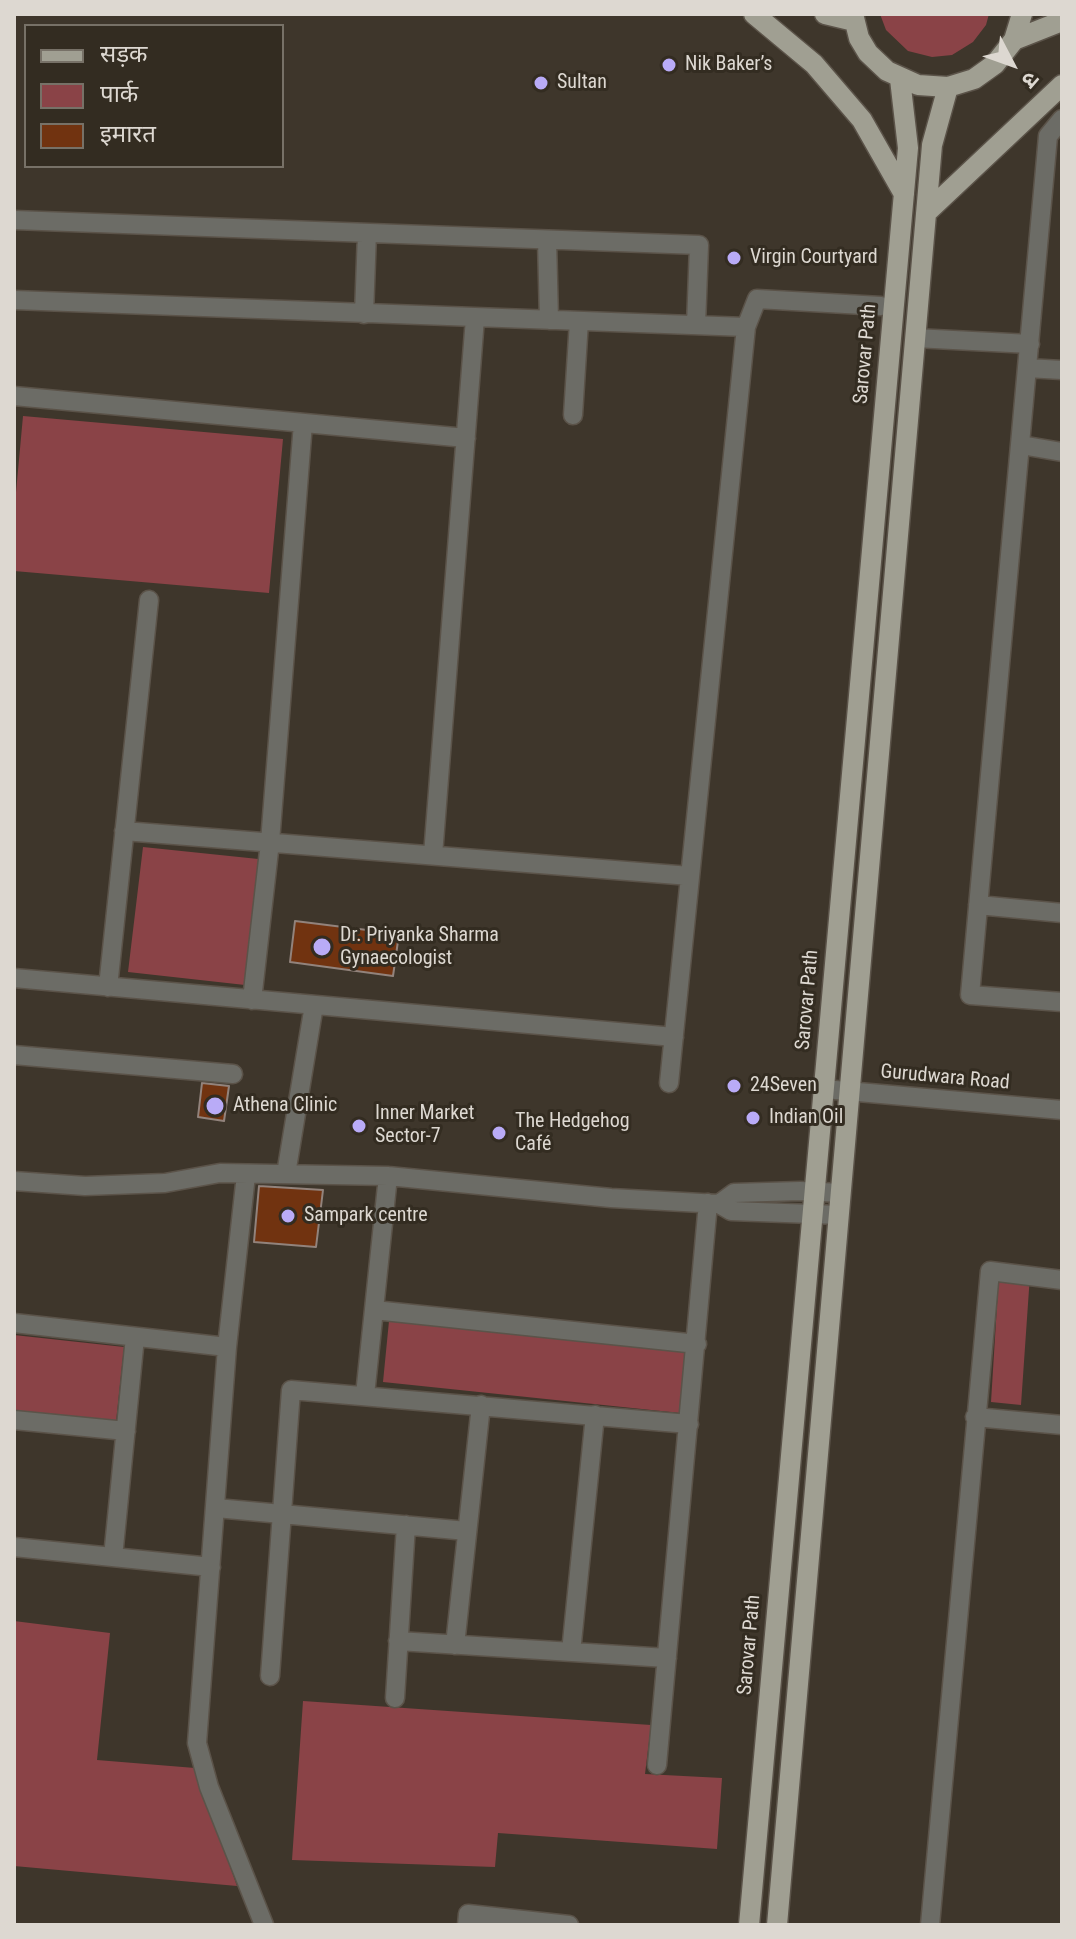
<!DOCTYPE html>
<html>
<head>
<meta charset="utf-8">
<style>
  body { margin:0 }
  #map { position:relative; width:1076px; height:1939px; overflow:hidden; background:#3e362b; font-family:"Roboto Condensed","Noto Sans Devanagari",sans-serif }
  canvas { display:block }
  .frame { position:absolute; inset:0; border:16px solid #ddd8d1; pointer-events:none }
  .legend { position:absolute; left:24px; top:24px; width:260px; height:144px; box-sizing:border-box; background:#332c21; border:2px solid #777167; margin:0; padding:10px 14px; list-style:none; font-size:24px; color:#ddd8d1 }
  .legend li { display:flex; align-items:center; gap:16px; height:40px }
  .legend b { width:40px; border:2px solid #777167 }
  .north { position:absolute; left:972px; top:24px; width:80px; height:80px; -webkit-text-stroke:6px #332c21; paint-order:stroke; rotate:131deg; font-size:22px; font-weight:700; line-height:32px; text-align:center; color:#ddd8d1 }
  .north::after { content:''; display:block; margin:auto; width:28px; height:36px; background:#ddd8d1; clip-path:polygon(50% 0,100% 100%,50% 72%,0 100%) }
</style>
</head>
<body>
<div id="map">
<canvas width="1076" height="1939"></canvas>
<div class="frame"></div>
<ul class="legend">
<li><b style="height:10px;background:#a09f92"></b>सड़क</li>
<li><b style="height:22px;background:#8a4347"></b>पार्क</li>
<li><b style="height:22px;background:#713310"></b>इमारत</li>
</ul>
<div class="north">उ</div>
</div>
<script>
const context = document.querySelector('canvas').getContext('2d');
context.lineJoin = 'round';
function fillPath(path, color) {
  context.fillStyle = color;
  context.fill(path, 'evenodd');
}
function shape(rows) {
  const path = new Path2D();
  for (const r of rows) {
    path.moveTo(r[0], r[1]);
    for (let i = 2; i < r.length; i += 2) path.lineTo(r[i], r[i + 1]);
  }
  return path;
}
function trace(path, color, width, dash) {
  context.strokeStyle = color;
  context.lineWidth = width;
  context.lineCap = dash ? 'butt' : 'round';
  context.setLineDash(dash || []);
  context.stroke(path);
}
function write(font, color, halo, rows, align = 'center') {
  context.font = font + ' "Roboto Condensed",sans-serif';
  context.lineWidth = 6;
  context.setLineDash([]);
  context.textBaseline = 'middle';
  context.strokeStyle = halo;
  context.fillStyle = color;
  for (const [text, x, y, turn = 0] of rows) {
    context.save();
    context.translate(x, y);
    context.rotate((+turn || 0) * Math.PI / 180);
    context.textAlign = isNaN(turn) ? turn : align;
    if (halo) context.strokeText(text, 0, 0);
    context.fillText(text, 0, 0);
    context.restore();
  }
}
const green = shape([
  [880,14,989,14,986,25,973,42,952,55,932,57,908,51,886,30],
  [23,416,283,439,269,593,14,571,14,514],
  [143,847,268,860,254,986,128,972],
  [999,1273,1030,1275,1021,1405,991,1402],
  [389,1321,687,1352,680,1413,383,1382],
  [14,1335,124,1347,116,1422,14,1411],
  [14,1621,110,1633,97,1760,195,1768,237,1886,14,1866],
  [303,1701,651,1725,645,1774,722,1778,717,1849,498,1833,495,1867,292,1860]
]);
const building = shape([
  [295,921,399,934,393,976,290,962,295,921],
  [202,1083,229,1086,224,1121,198,1117,202,1083],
  [259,1186,323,1190,316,1247,254,1242,259,1186]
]);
const minor = shape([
  [1062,119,1048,136,970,995,1062,1002],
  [14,220,699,245,696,325],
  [547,240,549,320],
  [14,300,746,327],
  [364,314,367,233],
  [915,338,1030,344],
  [1027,368,1062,370],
  [14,396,466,438],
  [573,415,579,321],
  [1021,445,1062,452],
  [124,831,690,876],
  [433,855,475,318],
  [978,905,1062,913],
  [14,978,674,1037],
  [108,987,149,600],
  [252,1000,270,842,303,423],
  [14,1055,233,1074],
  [669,1083,746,327,757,299,881,306],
  [824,1089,1062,1110],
  [286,1174,314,1005],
  [246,1175,227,1347,197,1743,209,1787,264,1925],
  [14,1181,85,1186,165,1183,220,1173,388,1176,611,1198,719,1204,731,1211,839,1215],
  [719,1204,734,1193,800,1191,841,1193],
  [374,1310,697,1344],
  [14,1323,227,1347],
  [365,1395,388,1176],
  [975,1417,1062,1425],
  [14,1420,126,1431],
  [216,1508,467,1531],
  [14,1547,211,1567],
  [113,1557,135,1337],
  [398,1641,667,1658],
  [455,1645,481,1405],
  [571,1652,595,1415],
  [270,1676,291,1390,689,1424],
  [395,1698,406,1525],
  [657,1765,708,1203],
  [467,1925,468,1914,569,1925],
  [930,1925,990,1271,1062,1280]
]);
const major = shape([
  [754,14,814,64,862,120,904,194],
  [825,14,854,21],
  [853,14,859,38,868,53,887,71,918,85,948,87,974,79,995,64,1014,40,1022,14],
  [1014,40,1062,21],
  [926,213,1062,85],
  [749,1925,908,148,900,79],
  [777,1925,932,145,948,87]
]);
const markers = [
  [669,65,8,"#b9abf7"],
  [541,83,8,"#b9abf7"],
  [734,258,8,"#b9abf7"],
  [322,947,10,"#b9abf7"],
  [734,1086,8,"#b9abf7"],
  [215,1106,10,"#b9abf7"],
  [753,1118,8,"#b9abf7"],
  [359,1126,8,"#b9abf7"],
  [499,1133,8,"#b9abf7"],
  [288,1216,8,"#b9abf7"]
];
const poiNames = [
  ["Nik Baker’s",685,65],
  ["Sultan",557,83],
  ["Virgin Courtyard",750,258],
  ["Dr. Priyanka Sharma",340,936],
  ["Gynaecologist",340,959],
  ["24Seven",750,1086],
  ["Athena Clinic",233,1106],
  ["Inner Market",375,1114],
  ["Sector-7",375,1137],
  ["Indian Oil",769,1118],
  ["The Hedgehog",515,1122],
  ["Café",515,1145],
  ["Sampark centre",304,1216]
];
const streetNames = [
  ["Sarovar Path",866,354,-85],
  ["Sarovar Path",808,1000,-85],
  ["Gurudwara Road",945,1078,5],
  ["Sarovar Path",750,1645,-85]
];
fillPath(green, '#8a4347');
fillPath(building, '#713310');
trace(building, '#92837c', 2);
trace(minor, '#5b5349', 21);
trace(major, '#5b5349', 23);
trace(minor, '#6c6c66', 18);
trace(major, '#a09f92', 20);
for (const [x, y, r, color] of markers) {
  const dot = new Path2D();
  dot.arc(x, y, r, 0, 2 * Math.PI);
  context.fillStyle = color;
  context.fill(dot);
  trace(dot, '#332c21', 3);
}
write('20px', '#ddd8d1', '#332c21', poiNames, 'left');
write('20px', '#ddd8d1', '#332c21', streetNames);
</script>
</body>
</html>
